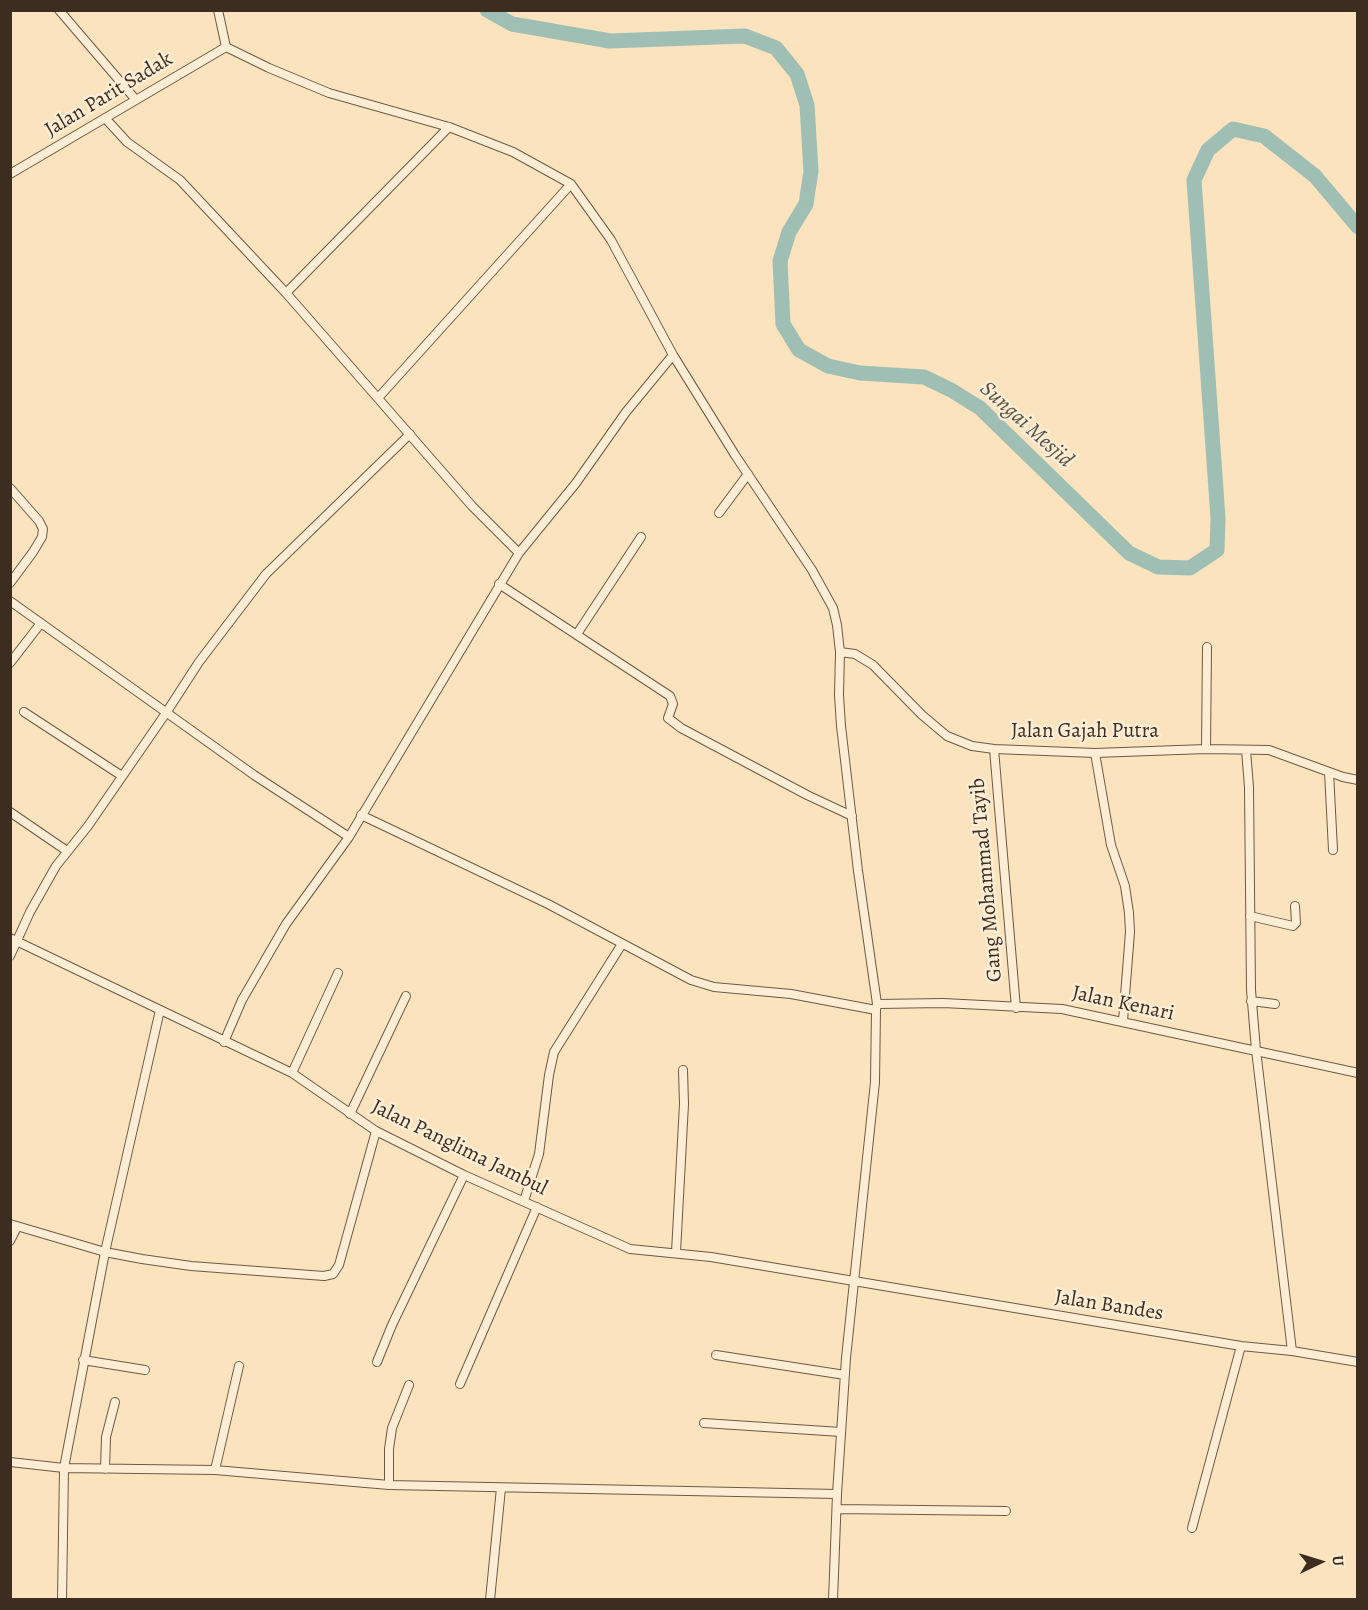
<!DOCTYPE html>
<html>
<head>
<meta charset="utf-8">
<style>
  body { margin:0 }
  #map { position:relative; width:1368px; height:1610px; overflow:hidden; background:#fbe3bd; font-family:Alegreya,serif }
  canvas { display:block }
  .frame { position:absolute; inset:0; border:12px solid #3d2d20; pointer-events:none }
  .north { position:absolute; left:1290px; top:1532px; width:60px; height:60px; -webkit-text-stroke:4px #fcedd4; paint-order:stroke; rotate:86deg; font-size:16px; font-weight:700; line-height:24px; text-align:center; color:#3d2d20 }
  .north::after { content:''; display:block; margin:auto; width:21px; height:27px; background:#3d2d20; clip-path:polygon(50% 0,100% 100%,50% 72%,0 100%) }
</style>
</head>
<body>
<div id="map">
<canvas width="1368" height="1610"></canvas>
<div class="frame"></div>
<div class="north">U</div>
</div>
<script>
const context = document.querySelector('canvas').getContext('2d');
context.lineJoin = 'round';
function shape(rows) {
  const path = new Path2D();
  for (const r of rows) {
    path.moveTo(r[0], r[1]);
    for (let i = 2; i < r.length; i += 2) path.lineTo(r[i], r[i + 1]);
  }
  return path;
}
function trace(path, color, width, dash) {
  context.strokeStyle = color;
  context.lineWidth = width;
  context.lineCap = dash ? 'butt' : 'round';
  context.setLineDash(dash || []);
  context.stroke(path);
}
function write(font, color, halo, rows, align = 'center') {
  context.font = font + ' Alegreya,serif';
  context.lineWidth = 5;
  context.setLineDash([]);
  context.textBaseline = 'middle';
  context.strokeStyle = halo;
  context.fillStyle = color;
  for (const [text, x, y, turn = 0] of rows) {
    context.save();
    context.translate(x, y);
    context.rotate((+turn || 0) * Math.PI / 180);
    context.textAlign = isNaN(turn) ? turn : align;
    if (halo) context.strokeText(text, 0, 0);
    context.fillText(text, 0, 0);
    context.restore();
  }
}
const river = shape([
  [487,10,512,24,610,41,745,36,776,48,797,74,807,105,811,171,806,204,789,232,780,261,783,324,799,350,828,366,860,373,924,377,951,390,980,408,1129,553,1158,567,1190,568,1217,550,1218,518,1194,180,1208,150,1233,129,1264,136,1315,176,1358,227]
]);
const minor = shape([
  [59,10,136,100],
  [218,10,226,47,269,68,329,93,449,127,513,152,571,184,611,240,673,355,735,455,812,570,833,608,837,625,840,652,839,695,841,726,858,871,877,1004,876,1010,875,1082,846,1358,837,1494,833,1600],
  [105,118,127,142,180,180,286,293,472,506,519,553],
  [10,174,226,47],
  [286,293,449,127],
  [378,398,571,184],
  [10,488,39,521,43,529,42,537,33,552,10,583],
  [719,513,748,474],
  [499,584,670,696,673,704,668,718,681,728,807,795,852,816],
  [10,601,254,775,349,837],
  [577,634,641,537],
  [840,652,855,654,873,665,922,715,947,736,972,746,994,749,1095,753,1206,749,1269,750,1343,777,1358,780],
  [10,663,41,623],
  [24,712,122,776],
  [994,749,1016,1008],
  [1206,749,1207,647],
  [1246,750,1249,787,1251,990,1256,1050,1292,1351],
  [1095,753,1111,845,1125,886,1129,913,1130,932,1123,1021],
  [1329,772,1333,850],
  [10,812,67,851],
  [361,815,548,904,691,980,714,987,791,994,876,1010],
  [1250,916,1293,926,1296,923,1295,906],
  [10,938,292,1073,376,1131,464,1175,630,1249,711,1257,1241,1346,1292,1351,1358,1362],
  [10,956,30,912,56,866,88,826,166,713,199,662,266,574,410,434],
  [1251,1001,1275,1004],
  [877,1004,943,1003,1062,1009,1358,1073],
  [224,1042,242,1000,286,924,349,837,519,553,576,483,626,412,673,355],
  [292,1073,338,973],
  [350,1114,406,996],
  [524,1201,539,1154,549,1075,554,1052,622,944],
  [10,1224,105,1252,142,1259,191,1266,324,1276,333,1274,339,1265,376,1131],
  [10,1241,17,1227],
  [676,1252,684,1104,683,1070],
  [716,1355,845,1375],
  [83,1360,145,1370],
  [377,1362,392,1325,464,1175],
  [460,1384,537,1207],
  [704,1423,841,1432],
  [10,1462,64,1468,215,1470,389,1485,837,1494],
  [105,1469,106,1437,115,1402],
  [215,1470,239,1366],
  [389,1485,389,1449,392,1428,409,1385],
  [837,1509,1006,1511],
  [1192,1528,1241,1346],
  [62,1600,64,1468,105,1252,160,1010],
  [490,1600,501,1488]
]);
const streetNames = [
  ["Jalan Parit Sadak",109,95,-31],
  ["Jalan Gajah Putra",1085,732],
  ["Gang Mohammad Tayib",987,880,-95],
  ["Jalan Kenari",1123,1004,12],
  ["Jalan Panglima Jambul",459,1148,26],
  ["Jalan Bandes",1109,1306,9]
];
const waterNames = [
  ["Sungai Mesjid",1026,425,42]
];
trace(river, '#9fbeb4', 15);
trace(minor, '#6c5a47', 10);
trace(minor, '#fcedd4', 8);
write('21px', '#3d2d20', '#fcedd4', streetNames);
write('italic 22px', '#565145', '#fcedd4', waterNames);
</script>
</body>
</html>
